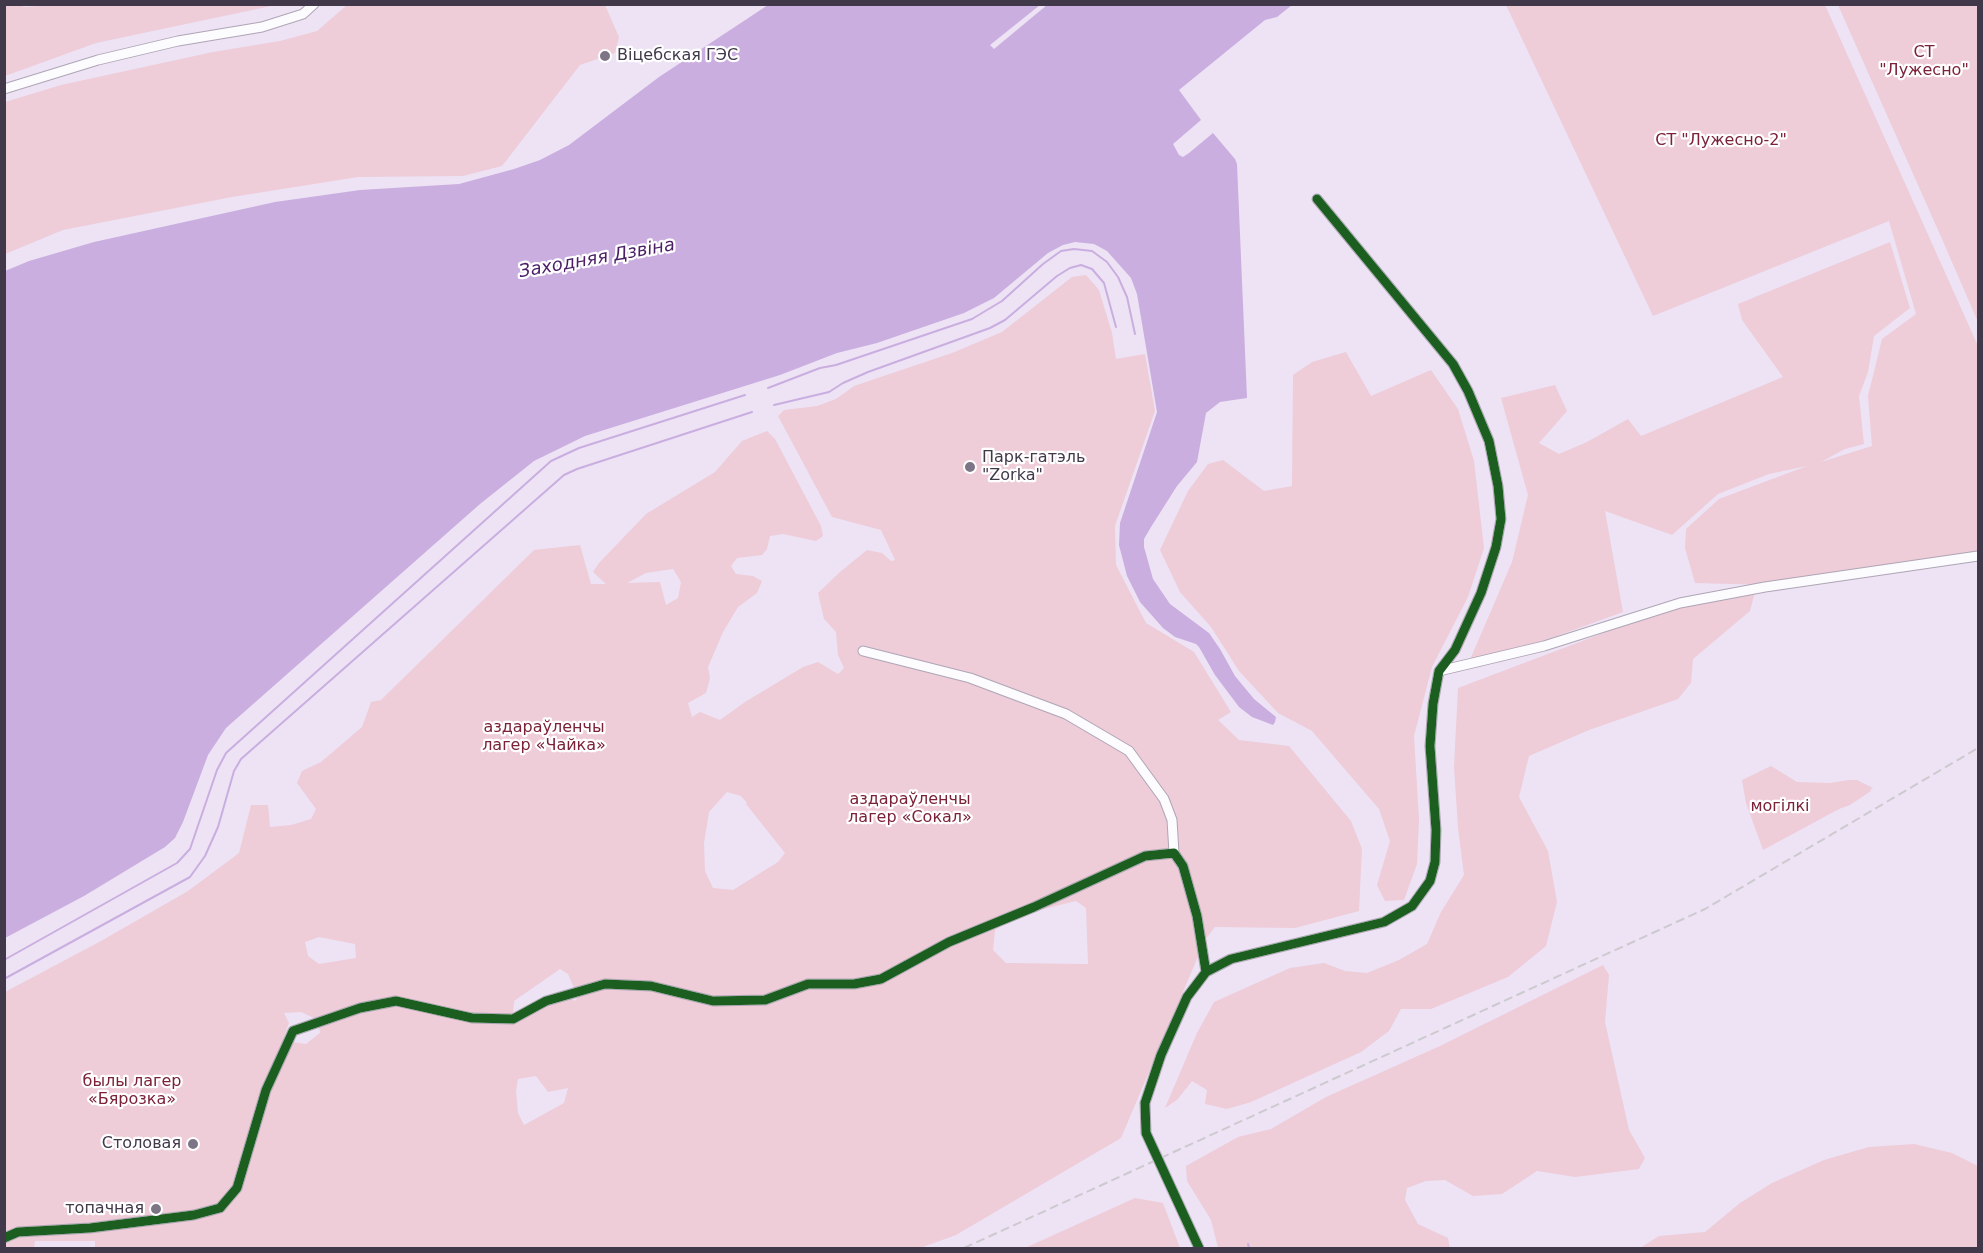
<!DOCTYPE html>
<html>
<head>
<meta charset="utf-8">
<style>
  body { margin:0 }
  #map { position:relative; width:1983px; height:1253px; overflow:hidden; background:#ede3f5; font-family:"DejaVu Sans",sans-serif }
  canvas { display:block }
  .frame { position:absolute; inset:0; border:6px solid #413849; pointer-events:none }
</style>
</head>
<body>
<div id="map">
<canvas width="1983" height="1253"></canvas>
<div class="frame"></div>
</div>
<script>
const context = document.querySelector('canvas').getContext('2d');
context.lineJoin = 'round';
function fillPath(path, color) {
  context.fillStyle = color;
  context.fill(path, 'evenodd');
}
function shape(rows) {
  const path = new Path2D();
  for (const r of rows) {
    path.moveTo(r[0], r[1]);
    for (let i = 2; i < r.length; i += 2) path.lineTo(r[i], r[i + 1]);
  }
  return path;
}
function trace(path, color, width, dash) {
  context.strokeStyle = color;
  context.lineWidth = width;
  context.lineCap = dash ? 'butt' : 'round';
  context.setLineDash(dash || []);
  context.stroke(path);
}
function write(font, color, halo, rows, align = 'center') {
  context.font = font + ' "DejaVu Sans",sans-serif';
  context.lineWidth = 4.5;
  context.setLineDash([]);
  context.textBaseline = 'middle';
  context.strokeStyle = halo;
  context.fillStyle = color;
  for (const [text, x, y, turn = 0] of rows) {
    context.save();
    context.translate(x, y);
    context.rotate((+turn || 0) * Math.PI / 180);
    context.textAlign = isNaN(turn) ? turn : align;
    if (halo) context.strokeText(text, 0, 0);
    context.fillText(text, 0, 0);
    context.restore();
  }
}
const green = shape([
  [70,4,276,4,276,5,96,43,5,76,5,5,21,5,24,7],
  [347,5,605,5,619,37,615,53,580,65,502,166,463,176,358,177,232,197,63,230,5,254,5,102,61,85,213,52,280,41,317,31],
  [1506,5,1825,5,1978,346,1978,559,1769,585,1695,583,1685,548,1686,529,1719,499,1807,466,1769,474,1718,494,1672,535,1605,511,1623,612,1466,669,1512,562,1528,495,1501,398,1555,385,1567,411,1539,443,1559,454,1587,442,1628,419,1641,436,1783,377,1742,320,1738,304,1890,242,1910,308,1874,336,1868,372,1859,396,1864,444,1845,449,1821,462,1872,446,1868,396,1882,339,1916,314,1889,221,1653,316],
  [1838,5,1978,5,1978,322,1942,239],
  [1086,275,1099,290,1112,333,1116,359,1145,354,1155,411,1115,526,1116,565,1146,623,1194,652,1231,712,1218,720,1239,740,1289,746,1351,821,1362,849,1359,911,1295,928,1215,927,1205,940,1121,1138,956,1235,920,1248,95,1248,95,1241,35,1241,34,1248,5,1248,5,992,101,941,188,891,239,853,251,805,268,805,270,827,291,825,311,819,316,809,297,783,302,771,321,762,362,727,371,702,381,700,534,550,580,545,591,584,606,584,593,572,599,563,646,514,715,472,742,441,767,431,775,439,821,526,823,536,816,541,783,534,770,536,767,549,762,555,737,558,731,566,736,574,753,576,762,581,757,593,738,607,723,632,708,667,710,678,706,693,688,703,692,717,700,712,720,720,745,702,803,667,818,662,838,674,844,668,838,655,836,632,824,619,818,593,840,572,867,550,882,553,891,561,895,560,881,530,832,517,778,416,784,410,817,406,836,399,854,386,952,353,1002,332,1072,277],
  [673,569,681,582,678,598,666,605,660,582,627,583,646,573],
  [727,792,741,796,747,803,746,804,785,853,778,862,733,890,713,888,705,871,704,843,709,812],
  [1076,901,1086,908,1088,964,1006,963,993,950,996,921],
  [319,937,355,944,356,958,319,964,308,956,305,942],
  [560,969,568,974,578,997,575,1001,564,994,513,1014,514,1001],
  [301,1012,318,1020,320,1033,306,1044,291,1042,284,1037,289,1023,284,1013],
  [536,1076,548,1092,568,1088,564,1103,524,1125,518,1113,516,1091,518,1079],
  [1346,352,1371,396,1431,370,1458,409,1474,461,1484,548,1468,597,1432,667,1414,736,1419,819,1417,864,1404,900,1385,901,1377,885,1390,841,1379,809,1312,731,1278,713,1239,671,1211,627,1180,592,1160,550,1188,491,1208,464,1223,460,1264,491,1292,486,1293,375,1312,362],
  [1755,592,1750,611,1693,659,1691,683,1678,699,1589,730,1529,756,1519,797,1548,851,1557,902,1546,946,1508,977,1431,1009,1401,1009,1389,1031,1361,1052,1251,1102,1227,1109,1205,1104,1207,1090,1192,1081,1177,1100,1165,1108,1197,1033,1214,1002,1290,968,1324,963,1345,971,1367,973,1399,960,1427,944,1441,912,1464,875,1458,828,1454,767,1458,688,1643,618,1728,596],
  [1771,766,1797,782,1830,783,1849,780,1857,780,1873,788,1870,790,1871,791,1850,805,1839,809,1763,850,1746,803,1742,780],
  [1603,965,1609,975,1605,1022,1629,1130,1645,1158,1639,1169,1575,1177,1537,1171,1502,1194,1473,1196,1445,1180,1426,1181,1407,1188,1405,1200,1418,1224,1448,1238,1450,1248,1218,1248,1211,1220,1187,1181,1186,1166,1238,1137,1271,1129,1326,1097,1440,1046],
  [1914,1144,1952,1153,1978,1166,1978,1248,1640,1248,1659,1236,1705,1232,1740,1203,1772,1183,1824,1160,1869,1147],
  [1135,1198,1163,1203,1180,1248,1025,1248]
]);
const water = shape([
  [768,5,1292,5,1277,17,1265,20,1179,90,1201,120,1173,144,1179,155,1183,157,1189,153,1213,133,1235,159,1237,164,1247,398,1220,402,1206,413,1197,462,1177,486,1151,527,1144,539,1144,547,1153,579,1170,604,1209,633,1220,649,1235,676,1254,699,1276,717,1275,722,1273,725,1252,717,1239,707,1215,675,1199,647,1196,644,1175,637,1163,628,1140,602,1127,576,1119,545,1120,523,1157,412,1137,294,1131,278,1107,251,1094,244,1075,242,1063,245,1048,253,994,298,964,313,877,343,837,353,780,375,585,436,534,461,480,504,226,728,208,755,183,822,175,838,165,847,84,896,5,938,5,271,29,261,94,242,275,202,360,190,459,184,514,169,540,160,569,145,659,77]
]);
const pier = shape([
  [1040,5,1047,5,994,49,990,45]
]);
const stream = shape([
  [768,388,820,368,836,365,972,319,1002,301,1043,264,1061,251,1074,249,1092,251,1107,262,1118,277,1127,297,1135,334],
  [774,405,829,392,843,383,868,372,990,328,1005,320,1057,276,1070,268,1081,265,1092,269,1104,283,1116,327],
  [4,960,177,863,190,849,217,770,226,753,551,461,579,448,745,395],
  [4,979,190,877,205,856,218,827,234,771,241,759,564,475,577,469,752,412],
  [1248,1244,1249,1248]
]);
const minor = shape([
  [4,89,98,60,178,41,262,27,303,14,314,4],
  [863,651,970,678,1066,714,1129,751,1164,799,1172,820,1174,853],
  [1439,671,1544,646,1680,603,1765,587,1978,556],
  [4,1238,18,1232,90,1228,194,1215,220,1208,237,1188,266,1090,293,1031,360,1008,396,1001,472,1018,513,1019,546,1001,605,984,651,986,713,1001,765,1000,808,984,854,984,881,979,949,942,1034,907,1145,856,1174,853,1183,866,1197,916,1206,972],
  [1199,1248,1146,1133,1145,1103,1161,1055,1187,997,1206,972,1231,959,1384,922,1412,906,1430,881,1435,862,1436,830,1430,746,1433,704,1439,671,1455,650,1481,593,1496,547,1501,519,1498,486,1489,441,1468,391,1453,364,1317,199]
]);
const rail = shape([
  [964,1248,1705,909,1978,748]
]);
const cycleway = shape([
  [4,1238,18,1232,90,1228,194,1215,220,1208,237,1188,266,1090,293,1031,360,1008,396,1001,472,1018,513,1019,546,1001,605,984,651,986,713,1001,765,1000,808,984,854,984,881,979,949,942,1034,907,1145,856,1174,853,1183,866,1197,916,1206,972],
  [1199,1248,1146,1133,1145,1103,1161,1055,1187,997,1206,972,1231,959,1384,922,1412,906,1430,881,1435,862,1436,830,1430,746,1433,704,1439,671,1455,650,1481,593,1496,547,1501,519,1498,486,1489,441,1468,391,1453,364,1317,199]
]);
const markers = [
  [605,56,6,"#7d7485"],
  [970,467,6,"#7d7485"],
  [193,1144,6,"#7d7485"],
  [156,1209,6,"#7d7485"]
];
const parkNames = [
  ["СТ",1924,53],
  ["\"Лужесно\"",1924,71],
  ["СТ \"Лужесно-2\"",1721,141],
  ["аздараўленчы",544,728],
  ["лагер «Чайка»",544,746],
  ["аздараўленчы",910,800],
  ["лагер «Сокал»",910,818],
  ["могілкі",1780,807],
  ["былы лагер",132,1082],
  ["«Бярозка»",132,1100]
];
const poiNames = [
  ["Віцебская ГЭС",617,56],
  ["Парк-гатэль",982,458],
  ["\"Zorka\"",982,476],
  ["Столовая",181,1144,"right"],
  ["топачная",144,1209,"right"]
];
const waterNames = [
  ["Заходняя Дзвіна",597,259,-10]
];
fillPath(green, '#eeccd8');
fillPath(water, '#caaedf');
fillPath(pier, '#ede3f5');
trace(stream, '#caaedf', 2);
trace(minor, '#aea5b5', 11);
trace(minor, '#fcfbfe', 9);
trace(rail, '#cdcacf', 2, [9, 4.5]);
trace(cycleway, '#1b5e20', 9);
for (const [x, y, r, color] of markers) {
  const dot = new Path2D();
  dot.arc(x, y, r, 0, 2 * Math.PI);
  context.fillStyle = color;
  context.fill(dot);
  trace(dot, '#fff', 2);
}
write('16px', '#7b2238', '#fff', parkNames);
write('16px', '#413849', '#fff', poiNames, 'left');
write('italic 18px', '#4b1e66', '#fff', waterNames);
</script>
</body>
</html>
